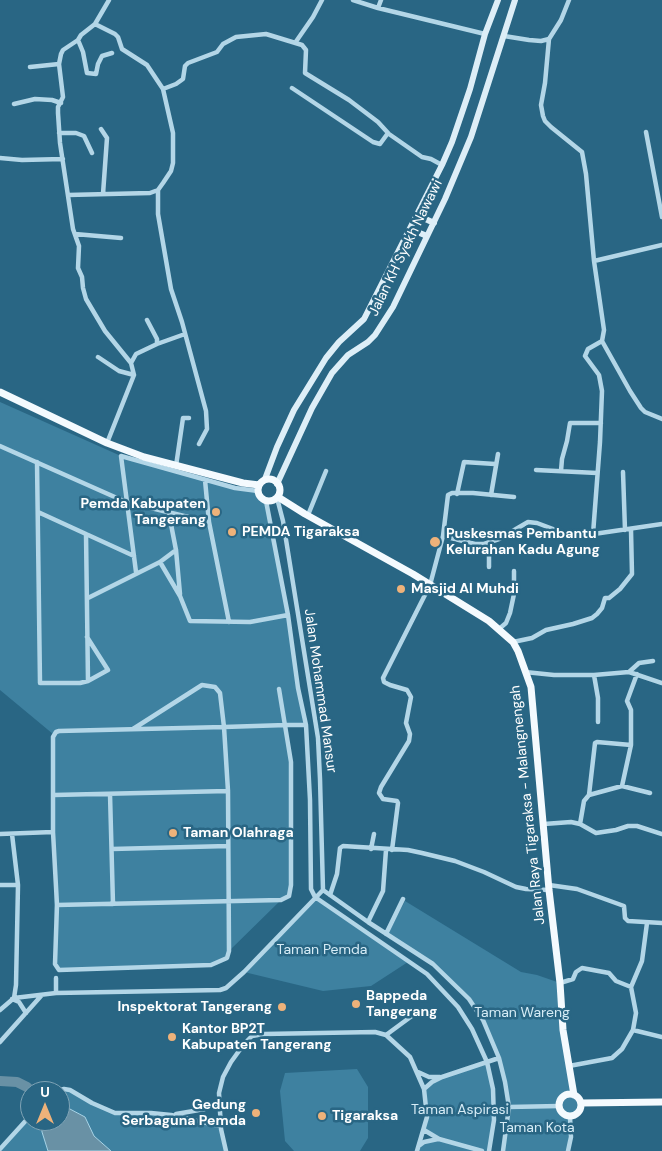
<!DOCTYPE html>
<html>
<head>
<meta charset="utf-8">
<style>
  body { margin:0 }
  #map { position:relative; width:662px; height:1151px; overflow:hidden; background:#296684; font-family:"DM Sans",sans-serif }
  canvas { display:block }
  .north { position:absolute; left:20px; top:1081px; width:50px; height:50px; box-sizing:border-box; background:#296684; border:1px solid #7fa3b5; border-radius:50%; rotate:0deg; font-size:14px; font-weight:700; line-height:20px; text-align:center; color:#fff }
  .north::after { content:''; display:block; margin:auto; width:18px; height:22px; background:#eeb27a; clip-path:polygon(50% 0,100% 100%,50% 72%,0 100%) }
</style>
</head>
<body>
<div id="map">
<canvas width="662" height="1151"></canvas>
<div class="north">U</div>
</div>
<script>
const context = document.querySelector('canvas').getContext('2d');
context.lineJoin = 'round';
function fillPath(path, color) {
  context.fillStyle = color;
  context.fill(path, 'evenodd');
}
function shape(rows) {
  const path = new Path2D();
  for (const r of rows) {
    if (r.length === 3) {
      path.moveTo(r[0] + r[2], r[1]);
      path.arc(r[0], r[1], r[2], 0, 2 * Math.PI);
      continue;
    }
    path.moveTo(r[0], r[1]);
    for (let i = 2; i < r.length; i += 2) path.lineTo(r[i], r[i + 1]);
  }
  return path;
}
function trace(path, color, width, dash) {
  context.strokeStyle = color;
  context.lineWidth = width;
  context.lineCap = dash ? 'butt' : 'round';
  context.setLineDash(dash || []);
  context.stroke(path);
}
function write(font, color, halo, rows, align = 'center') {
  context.font = font + ' "DM Sans",sans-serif';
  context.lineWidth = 5;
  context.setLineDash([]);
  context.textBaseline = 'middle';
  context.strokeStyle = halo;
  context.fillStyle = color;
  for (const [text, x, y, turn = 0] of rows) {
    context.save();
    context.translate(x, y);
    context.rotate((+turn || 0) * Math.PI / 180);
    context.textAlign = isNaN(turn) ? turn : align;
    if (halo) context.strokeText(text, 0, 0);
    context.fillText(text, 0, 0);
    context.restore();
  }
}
const green = shape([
  [0,402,121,456,205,480,258,491,262,499,266,501,306,725,287,725,289,744,290,894,281,900,229,951,227,958,211,965,62,970,55,964,53,734,0,690],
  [315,897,408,962,371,986,323,991,244,972],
  [405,901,521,972,537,975,560,983,574,1095,581,1103,578,1113,570,1117,568,1151,503,1151,509,1107,499,1058,483,1020,469,999,433,964,387,935],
  [487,1062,493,1089,494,1120,489,1151,417,1151,420,1145,438,1139,424,1130,426,1119,424,1089,432,1082],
  [357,1069,368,1087,368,1138,360,1151,294,1151,285,1141,280,1091,285,1073],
  [64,1089,115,1113,151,1113,220,1126,227,1151,111,1151,94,1136,85,1117,68,1108,60,1110,60,1091],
  [30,1116,30,1121,41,1121,42,1132,48,1151,0,1151]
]);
const water = shape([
  [68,1108,85,1117,94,1136,111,1151,48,1151,42,1132,41,1121,60,1121,60,1110,68,1108]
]);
const river = shape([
  [0,1081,17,1082,27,1087,31,1091]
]);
const minor = shape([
  [353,0,378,8,485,34],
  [378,8,381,0],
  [504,36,529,40,541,41,549,39,561,20,569,0],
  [549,39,545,83,541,105,543,116,545,121,551,127,582,152,586,174,594,261,604,330,602,341,588,349,585,356,599,375,602,391,600,442,593,534],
  [78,40,83,52,87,73,96,74,98,64,102,56,112,53],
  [295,43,313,17,322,0],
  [30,67,59,64],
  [292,88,373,142,380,144,388,133],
  [163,89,176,84,183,79,185,66,188,63,217,52,223,44,236,37,266,34,302,45,306,50,305,73,349,100,378,122,389,134,422,157,431,159,442,165],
  [14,104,35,99,52,100,61,103],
  [101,129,107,138,103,194],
  [646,132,662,217],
  [59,133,76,133,84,136,92,153],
  [0,158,22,160,63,159],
  [158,190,158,214,171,289,182,322,206,411,207,429,199,444],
  [68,195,150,193,158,190,163,183,171,171,173,163,173,133,163,89,147,65,122,49,118,37,115,34,95,24],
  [75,234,121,238],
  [594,261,662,245],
  [602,341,630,391,641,408,645,412,662,419],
  [157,344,185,334],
  [98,357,119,371,134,375],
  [131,363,136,354,157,344,157,339,147,320],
  [107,443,134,375,131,363,105,331,86,299,83,288,82,277,78,268,79,246,73,229,60,143,58,113,58,107,63,97,59,64,61,54,63,50,78,40,81,35,95,24,109,0],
  [0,446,126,502,209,522],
  [37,462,40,683,80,683,88,681,108,670,87,637],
  [176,466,183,418,189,418],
  [536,470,597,473],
  [561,471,562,459,567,441,570,423,601,423],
  [623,472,625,530],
  [205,480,209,522,229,622],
  [457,494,464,462,495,464],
  [491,495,498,454],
  [277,498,283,521,318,738,320,779,323,890],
  [266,501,288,615,298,688,306,725,310,800,311,889,315,897,427,974,458,1007,472,1029,487,1062,493,1089,494,1120,489,1151],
  [38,512,134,556],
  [169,514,176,550,180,594],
  [308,515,326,471],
  [86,534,88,681],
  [443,536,475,544,484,544,499,539,528,522,537,523,561,532,587,535,662,524],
  [160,562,180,596,190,621,250,622,288,615],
  [489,567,489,543],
  [136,572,121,456,235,488,258,491],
  [88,598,160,562,176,550],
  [499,629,506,623,510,613,514,594,514,571],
  [513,642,532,638,546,630,573,624,592,618,597,614,602,608,605,598,609,598,620,589,632,574,631,530],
  [525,672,554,675,594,675,629,672,662,683],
  [629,672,639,663,653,661],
  [594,675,598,698,598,722],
  [133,729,202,685,215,687,220,693,224,727,228,791,229,951,227,958,211,965,59,970,55,964,57,905,53,832,53,737,56,732,59,731,224,727,286,725,306,725],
  [622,786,631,745,631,710,627,701,637,674],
  [110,794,113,904],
  [54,795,228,791],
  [589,795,622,786,650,793],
  [544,824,571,822,580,824,596,833,616,830,628,826,637,826,662,834],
  [580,824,584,801,589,795,595,743,597,742,631,745],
  [0,834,53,832],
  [12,834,18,885,16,985,14,998],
  [112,849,228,846],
  [371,849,374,834],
  [392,850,398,803,397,801,383,799,379,793,381,787,409,741,410,734,406,723,411,697,407,690,390,685,384,682,383,678,430,585,443,536,448,495,452,493,473,493,514,497],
  [0,885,18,885],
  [549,885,577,889,624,906,625,918,628,921,662,923],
  [323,890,368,922,433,964,469,999,483,1020,499,1058,505,1082,509,1107,503,1151],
  [330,895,337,874,340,848,343,846,408,850,422,853,455,861,484,872,516,887,526,889,549,890],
  [57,905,281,900,289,896,291,885,291,762,279,689],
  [368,922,383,891,386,850],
  [386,934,403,899],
  [56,978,56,993],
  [560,983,573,979,576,972,582,968,609,973,616,981,631,987,642,961,647,923],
  [631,987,636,1013,633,1030],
  [12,999,19,1002,26,1013],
  [0,1010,14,998,56,993,220,990,226,988,244,972,323,890],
  [386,1035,420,1010],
  [0,1042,41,996],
  [569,1066,612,1058,622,1049,633,1030,662,1037],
  [418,1072,429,1077,440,1077],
  [424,1089,432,1082,442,1077,499,1058],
  [57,1091,64,1089,70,1090,92,1103,115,1113,151,1113,171,1115,220,1126],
  [509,1107,559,1106],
  [176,1114,205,1109,218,1104],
  [424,1130,439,1139,482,1151],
  [420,1145,424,1142,438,1139],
  [0,1149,30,1116],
  [226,1151,221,1129,219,1093,223,1077,231,1062,244,1044,252,1036,264,1034,375,1032,386,1035,410,1057,424,1089,427,1117,417,1151],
  [568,1151,571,1137,570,1117]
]);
const secondary = shape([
  [417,215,434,223],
  [410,229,427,236],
  [265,479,277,447,294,410,326,358,339,342,364,319,442,165,452,142,470,89,485,34,498,0],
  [277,484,312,408,332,373,348,355,368,342,375,335,393,307,445,199,471,137,515,0]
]);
const primary = shape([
  [0,392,107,443,144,457,243,483,259,485],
  [269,490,11],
  [278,497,305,514,413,574,489,621,513,642,518,651,531,687,549,890,560,983,563,1030,574,1095],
  [570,1105,11],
  [581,1103,662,1102]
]);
const markers = [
  [216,512,5,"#eeb27a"],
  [232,532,5,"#eeb27a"],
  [435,542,6,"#eeb27a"],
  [401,589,5,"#eeb27a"],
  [173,833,5,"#eeb27a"],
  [356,1004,5,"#eeb27a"],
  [282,1007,5,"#eeb27a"],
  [172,1037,5,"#eeb27a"],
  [256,1113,5,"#eeb27a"],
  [322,1116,5,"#eeb27a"]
];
const streetNames = [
  ["Jalan KH Syekh Nawawi",406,248,-64],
  ["Jalan Mohammad Mansur",320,691,82],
  ["Jalan Raya Tigaraksa - Malangnengah",528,805,-96]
];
const poiNames = [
  ["Pemda Kabupaten",206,504,"right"],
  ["Tangerang",206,520,"right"],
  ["PEMDA Tigaraksa",242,532],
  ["Puskesmas Pembantu",446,534],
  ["Kelurahan Kadu Agung",446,550],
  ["Masjid Al Muhdi",411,589],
  ["Taman Olahraga",183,833],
  ["Bappeda",366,996],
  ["Tangerang",366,1012],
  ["Inspektorat Tangerang",272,1007,"right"],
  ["Kantor BP2T",182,1029],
  ["Kabupaten Tangerang",182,1045],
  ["Gedung",246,1105,"right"],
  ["Serbaguna Pemda",246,1121,"right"],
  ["Tigaraksa",332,1116]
];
const parkNames = [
  ["Taman Pemda",322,950],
  ["Taman Wareng",522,1013],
  ["Taman Aspirasi",460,1110],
  ["Taman Kota",537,1128]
];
fillPath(green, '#3e81a0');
fillPath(water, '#6991a5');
trace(water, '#a8d4e7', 1);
trace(river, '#6991a5', 10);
trace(minor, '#b3d6e7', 4.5);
trace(secondary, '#ddeef7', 6);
trace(primary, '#f4fafe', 7);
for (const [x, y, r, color] of markers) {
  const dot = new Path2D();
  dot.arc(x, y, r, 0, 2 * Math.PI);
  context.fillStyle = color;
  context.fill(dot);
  trace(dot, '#296684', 2);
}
write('14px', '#fff', '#296684', streetNames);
write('bold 14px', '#fff', '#296684', poiNames, 'left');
write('14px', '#d6ecf6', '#296684', parkNames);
</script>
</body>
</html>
